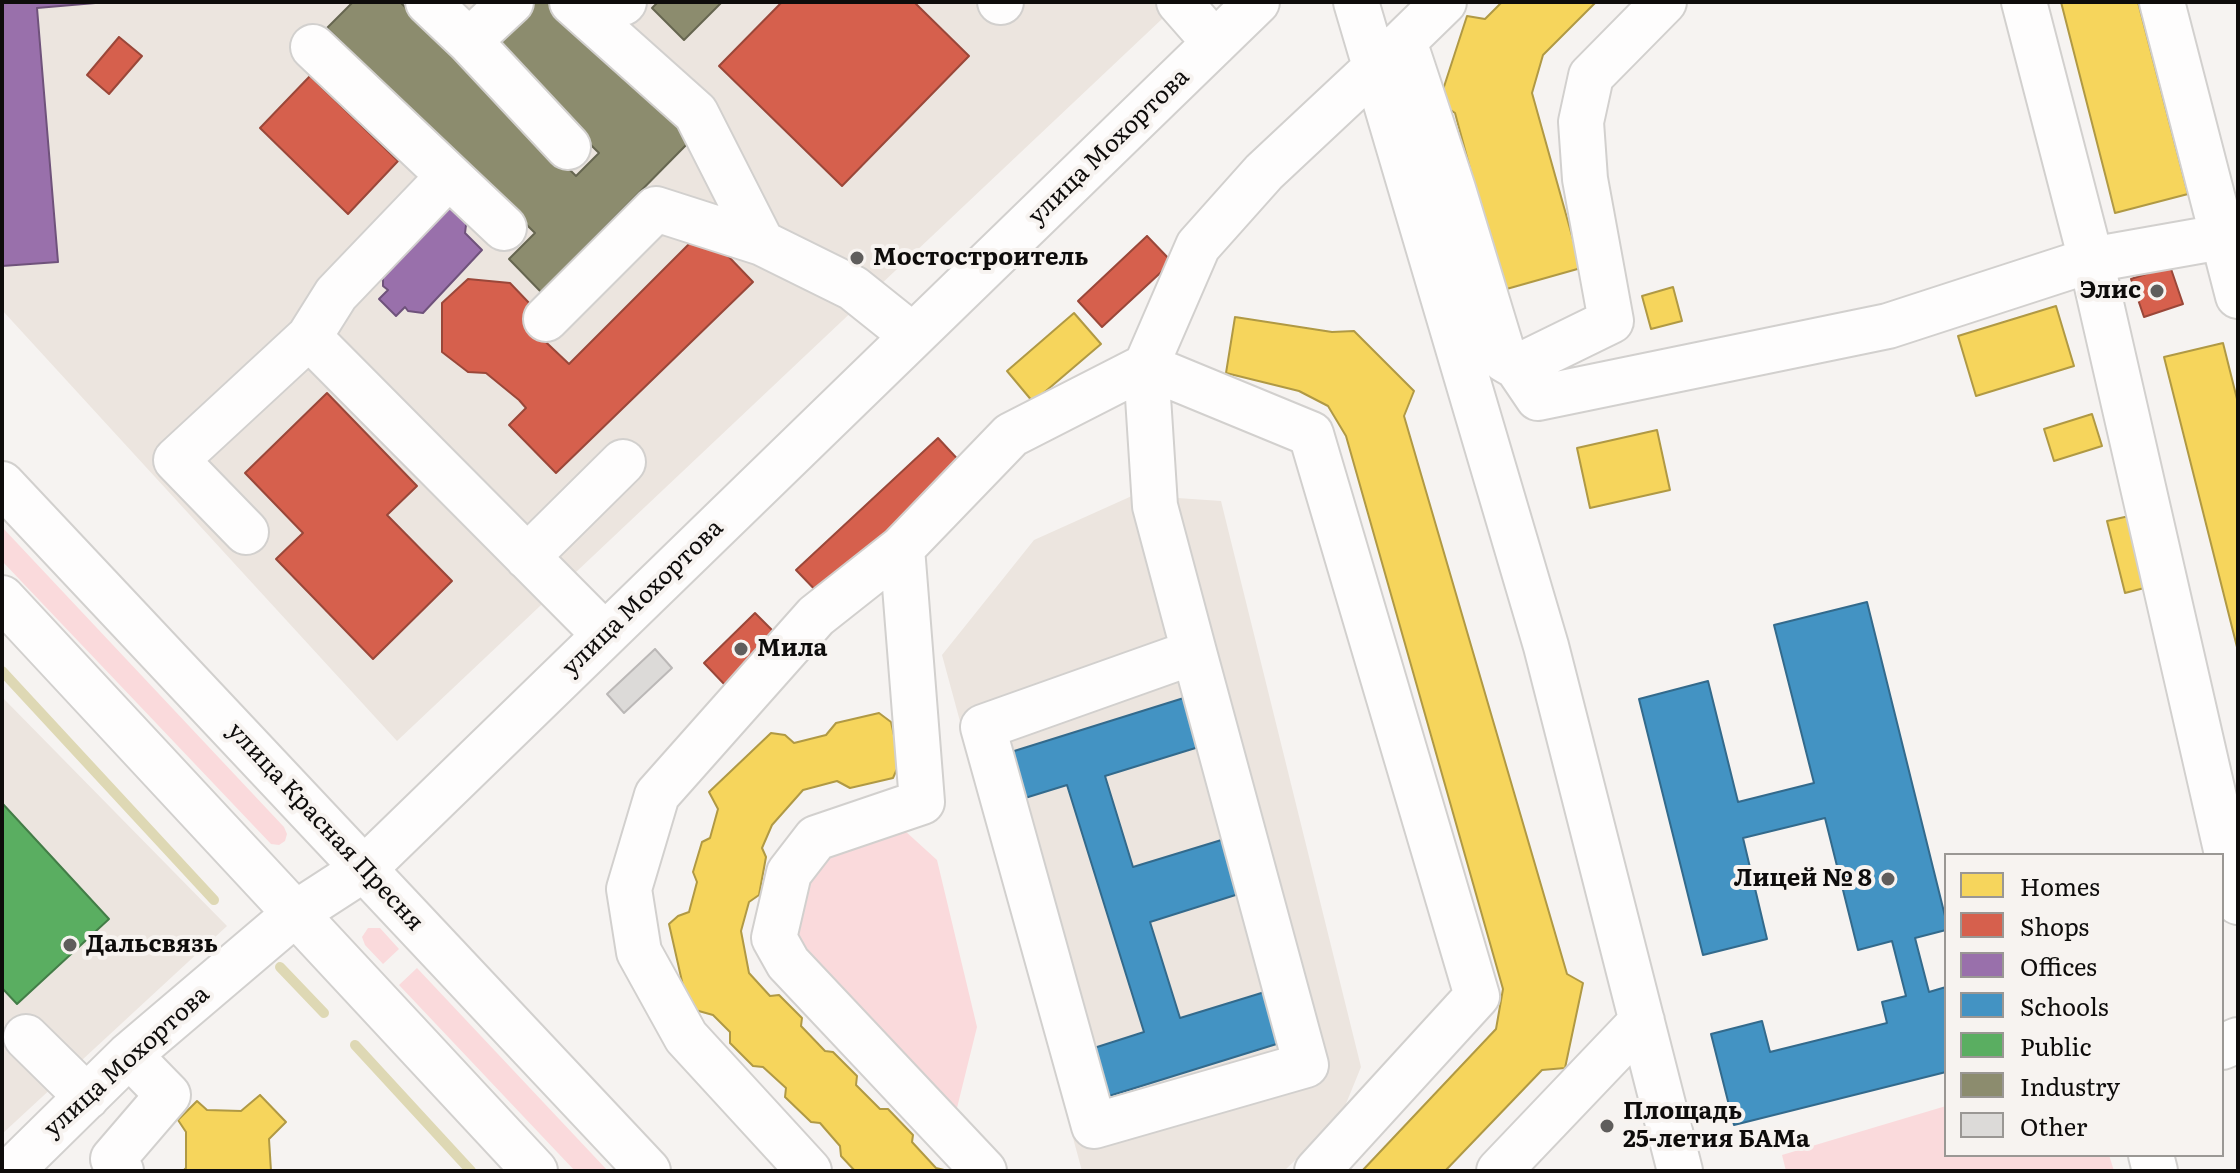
<!DOCTYPE html>
<html>
<head>
<meta charset="utf-8">
<style>
  body { margin:0 }
  #map { position:relative; width:2240px; height:1173px; overflow:hidden; background:#f6f3f1; font-family:Literata,serif }
  canvas { display:block }
  .frame { position:absolute; inset:0; border:4px solid #0e0c0b; pointer-events:none }
  .legend { position:absolute; left:1944px; top:853px; width:280px; height:304px; box-sizing:border-box; background:#f7f3f0; border:2px solid #9a9794; margin:0; padding:10px 14px; list-style:none; font-size:24px; color:#0e0c0b }
  .legend li { display:flex; align-items:center; gap:16px; height:40px }
  .legend b { width:40px; border:2px solid #9a9794 }
</style>
</head>
<body>
<div id="map">
<canvas width="2240" height="1173"></canvas>
<div class="frame"></div>
<ul class="legend">
<li><b style="height:22px;background:#f6d55c"></b>Homes</li>
<li><b style="height:22px;background:#d6604d"></b>Shops</li>
<li><b style="height:22px;background:#9970ab"></b>Offices</li>
<li><b style="height:22px;background:#4393c3"></b>Schools</li>
<li><b style="height:22px;background:#5aae61"></b>Public</li>
<li><b style="height:22px;background:#8c8c6e"></b>Industry</li>
<li><b style="height:22px;background:#dcdad8"></b>Other</li>
</ul>
</div>
<script>
const context = document.querySelector('canvas').getContext('2d');
context.lineJoin = 'round';
function fillPath(path, color) {
  context.fillStyle = color;
  context.fill(path, 'evenodd');
}
function shape(rows) {
  const path = new Path2D();
  for (const r of rows) {
    path.moveTo(r[0], r[1]);
    for (let i = 2; i < r.length; i += 2) path.lineTo(r[i], r[i + 1]);
  }
  return path;
}
function trace(path, color, width, dash) {
  context.strokeStyle = color;
  context.lineWidth = width;
  context.lineCap = dash ? 'butt' : 'round';
  context.setLineDash(dash || []);
  context.stroke(path);
}
function write(font, color, halo, rows, align = 'center') {
  context.font = font + ' Literata,serif';
  context.lineWidth = 8;
  context.setLineDash([]);
  context.textBaseline = 'middle';
  context.strokeStyle = halo;
  context.fillStyle = color;
  for (const [text, x, y, turn = 0] of rows) {
    context.save();
    context.translate(x, y);
    context.rotate((+turn || 0) * Math.PI / 180);
    context.textAlign = isNaN(turn) ? turn : align;
    if (halo) context.strokeText(text, 0, 0);
    context.fillText(text, 0, 0);
    context.restore();
  }
}
const built = shape([
  [2,2,1180,2,397,741,2,310],
  [1134,495,1221,501,1361,1067,1341,1116,1284,1171,1082,1171,942,655,1034,540],
  [2,697,227,926,2,1134]
]);
const green = shape([
  [2,527,284,827,287,834,285,841,279,845,271,844,2,561],
  [904,830,937,860,977,1027,955,1116,794,949,795,903,818,857],
  [368,928,380,928,399,949,383,964,365,945,362,937],
  [417,968,608,1171,575,1171,399,985],
  [1946,1106,1946,1155,2109,1155,2114,1171,1786,1171,1782,1155]
]);
const homes = shape([
  [1502,2,1596,2,1543,55,1532,93,1581,268,1503,290,1455,113,1439,102,1467,16,1485,19,1502,2],
  [2061,2,2138,2,2188,194,2115,213,2061,2],
  [1673,287,1682,321,1651,329,1642,296,1673,287],
  [2056,306,2074,366,1976,396,1958,336,2056,306],
  [1074,313,1101,344,1033,402,1007,371,1074,313],
  [1235,317,1332,332,1354,331,1414,391,1404,416,1567,974,1583,983,1565,1068,1542,1070,1445,1171,1362,1171,1496,1029,1503,989,1346,436,1328,406,1299,391,1226,373,1235,317],
  [2223,343,2238,403,2238,651,2164,357,2223,343],
  [2092,414,2102,446,2054,461,2044,429,2092,414],
  [1657,430,1670,490,1590,508,1577,448,1657,430],
  [2138,514,2156,585,2125,593,2107,521,2138,514],
  [879,713,891,722,900,762,893,778,850,788,837,781,803,790,772,825,762,848,766,857,759,895,749,902,741,931,749,973,770,996,779,995,802,1018,801,1026,825,1051,833,1052,857,1076,856,1085,880,1109,888,1109,913,1135,912,1142,936,1168,948,1171,855,1171,841,1156,840,1146,820,1123,811,1122,785,1097,786,1088,763,1067,753,1066,730,1043,730,1032,713,1015,688,1008,669,924,678,916,689,912,697,882,693,872,702,842,710,838,718,809,709,792,771,733,785,735,794,743,826,735,836,723,879,713],
  [260,1095,286,1122,269,1139,271,1171,183,1171,186,1168,186,1132,178,1120,197,1101,207,1110,241,1111,260,1095]
]);
const shops = shape([
  [782,2,914,2,969,56,842,186,719,66,782,2],
  [119,37,142,56,109,94,87,75,119,37],
  [310,76,398,161,348,214,260,128,310,76],
  [703,230,753,282,556,473,509,425,526,408,519,400,486,373,468,372,442,352,442,303,468,279,510,283,531,305,531,328,569,364,703,230],
  [1147,236,1172,262,1102,327,1078,301,1147,236],
  [2170,266,2183,304,2144,317,2131,279,2170,266],
  [327,393,417,486,387,515,452,581,373,659,276,559,303,533,245,473,327,393],
  [938,438,963,465,822,597,796,570,938,438],
  [755,613,777,635,726,686,704,663,755,613]
]);
const offices = shape([
  [2,2,107,2,37,8,58,262,2,266,2,2],
  [450,200,467,217,465,233,482,250,423,313,408,311,405,307,396,316,379,299,388,290,383,286,383,266,450,200]
]);
const schools = shape([
  [1867,602,1946,920,1946,930,1915,938,1929,992,1946,987,1946,1072,1734,1125,1711,1034,1762,1021,1770,1052,1887,1023,1882,1002,1906,996,1892,941,1858,950,1825,818,1743,838,1767,939,1703,955,1639,699,1708,681,1738,802,1814,783,1774,625,1867,602],
  [1187,697,1202,746,1105,776,1133,867,1228,838,1245,892,1150,922,1180,1018,1268,991,1283,1042,1109,1096,1094,1048,1144,1032,1067,785,1025,798,1011,752,1187,697]
]);
const public = shape([
  [2,803,109,919,17,1004,2,988,2,803]
]);
const industry = shape([
  [353,2,400,2,576,176,599,153,489,45,531,2,560,2,693,138,541,292,509,259,535,233,327,28,353,2],
  [658,2,722,2,684,40,652,8,658,2]
]);
const stream = shape([
  [2,671,214,900],
  [280,967,324,1013],
  [355,1045,471,1171]
]);
const building = shape([
  [655,649,672,668,624,713,607,694,655,649]
]);
const minor = shape([
  [428,2,469,41],
  [511,2,469,41,568,147],
  [572,2,696,113,762,243,853,288,913,336],
  [1000,2,1001,2],
  [1179,2,1215,43],
  [1356,2,1546,646,1680,1171],
  [2024,2,2091,260,2238,902],
  [2162,2,2238,296],
  [623,3,624,2],
  [1404,41,1444,2],
  [313,47,449,176],
  [546,319,656,209,762,243],
  [309,337,336,294,449,176,504,228],
  [1517,367,1611,321,1585,179,1581,122,1591,76,1664,2],
  [2,484,648,1171],
  [246,532,176,460,309,337,605,635],
  [902,548,922,802,816,838,789,873,774,938,788,963,984,1171],
  [527,557,623,462],
  [2,598,535,1171],
  [1194,652,983,727,1094,1126,1306,1065,1194,652,1155,506,1146,366,1311,434,1477,996,1317,1171],
  [26,1037,87,1097],
  [2222,1047,2238,1040],
  [2151,1155,2155,1171],
  [11,1171,129,1055,296,913,364,869,1257,2],
  [121,1171,113,1159,168,1095,129,1055],
  [809,1171,686,1037,639,952,629,889,657,795,816,616,902,548,1011,435,1146,366,1198,246,1264,172,1404,41,1453,189,1505,360,1517,367,1538,398,1888,326,2091,260,2221,237],
  [1499,1171,1642,1021]
]);
const markers = [
  [857,258,8,"#5f5d5c"],
  [2157,291,8,"#5f5d5c"],
  [741,649,8,"#5f5d5c"],
  [1888,879,8,"#5f5d5c"],
  [70,945,8,"#5f5d5c"],
  [1607,1126,8,"#5f5d5c"]
];
const streetNames = [
  ["улица Мохортова",1109,147,-44],
  ["улица Мохортова",643,598,-44],
  ["улица Красная Пресня",325,827,47],
  ["улица Мохортова",127,1062,-42]
];
const poiNames = [
  ["Мостостроитель",873,258],
  ["Элис",2141,291,"right"],
  ["Мила",757,649],
  ["Лицей № 8",1872,879,"right"],
  ["Дальсвязь",86,945],
  ["Площадь",1623,1112],
  ["25-летия БАМа",1623,1140]
];
fillPath(built, '#ece5df');
fillPath(green, '#fadadc');
fillPath(homes, '#f6d55c');
trace(homes, '#b09944', 2);
fillPath(shops, '#d6604d');
trace(shops, '#9a4739', 2);
fillPath(offices, '#9970ab');
trace(offices, '#6f527b', 2);
fillPath(schools, '#4393c3');
trace(schools, '#336a8c', 2);
fillPath(public, '#5aae61');
trace(public, '#437d47', 2);
fillPath(industry, '#8c8c6e');
trace(industry, '#666650', 2);
trace(stream, '#ded8b4', 10);
fillPath(building, '#dcdad8');
trace(building, '#bbb8b7', 2);
trace(minor, '#d2d0ce', 48);
trace(minor, '#fefdfd', 44);
for (const [x, y, r, color] of markers) {
  const dot = new Path2D();
  dot.arc(x, y, r, 0, 2 * Math.PI);
  context.fillStyle = color;
  context.fill(dot);
  trace(dot, '#f7f3f0', 3);
}
write('24px', '#0e0c0b', '#f7f3f0', streetNames);
write('bold 24px', '#0e0c0b', '#f7f3f0', poiNames, 'left');
</script>
</body>
</html>
